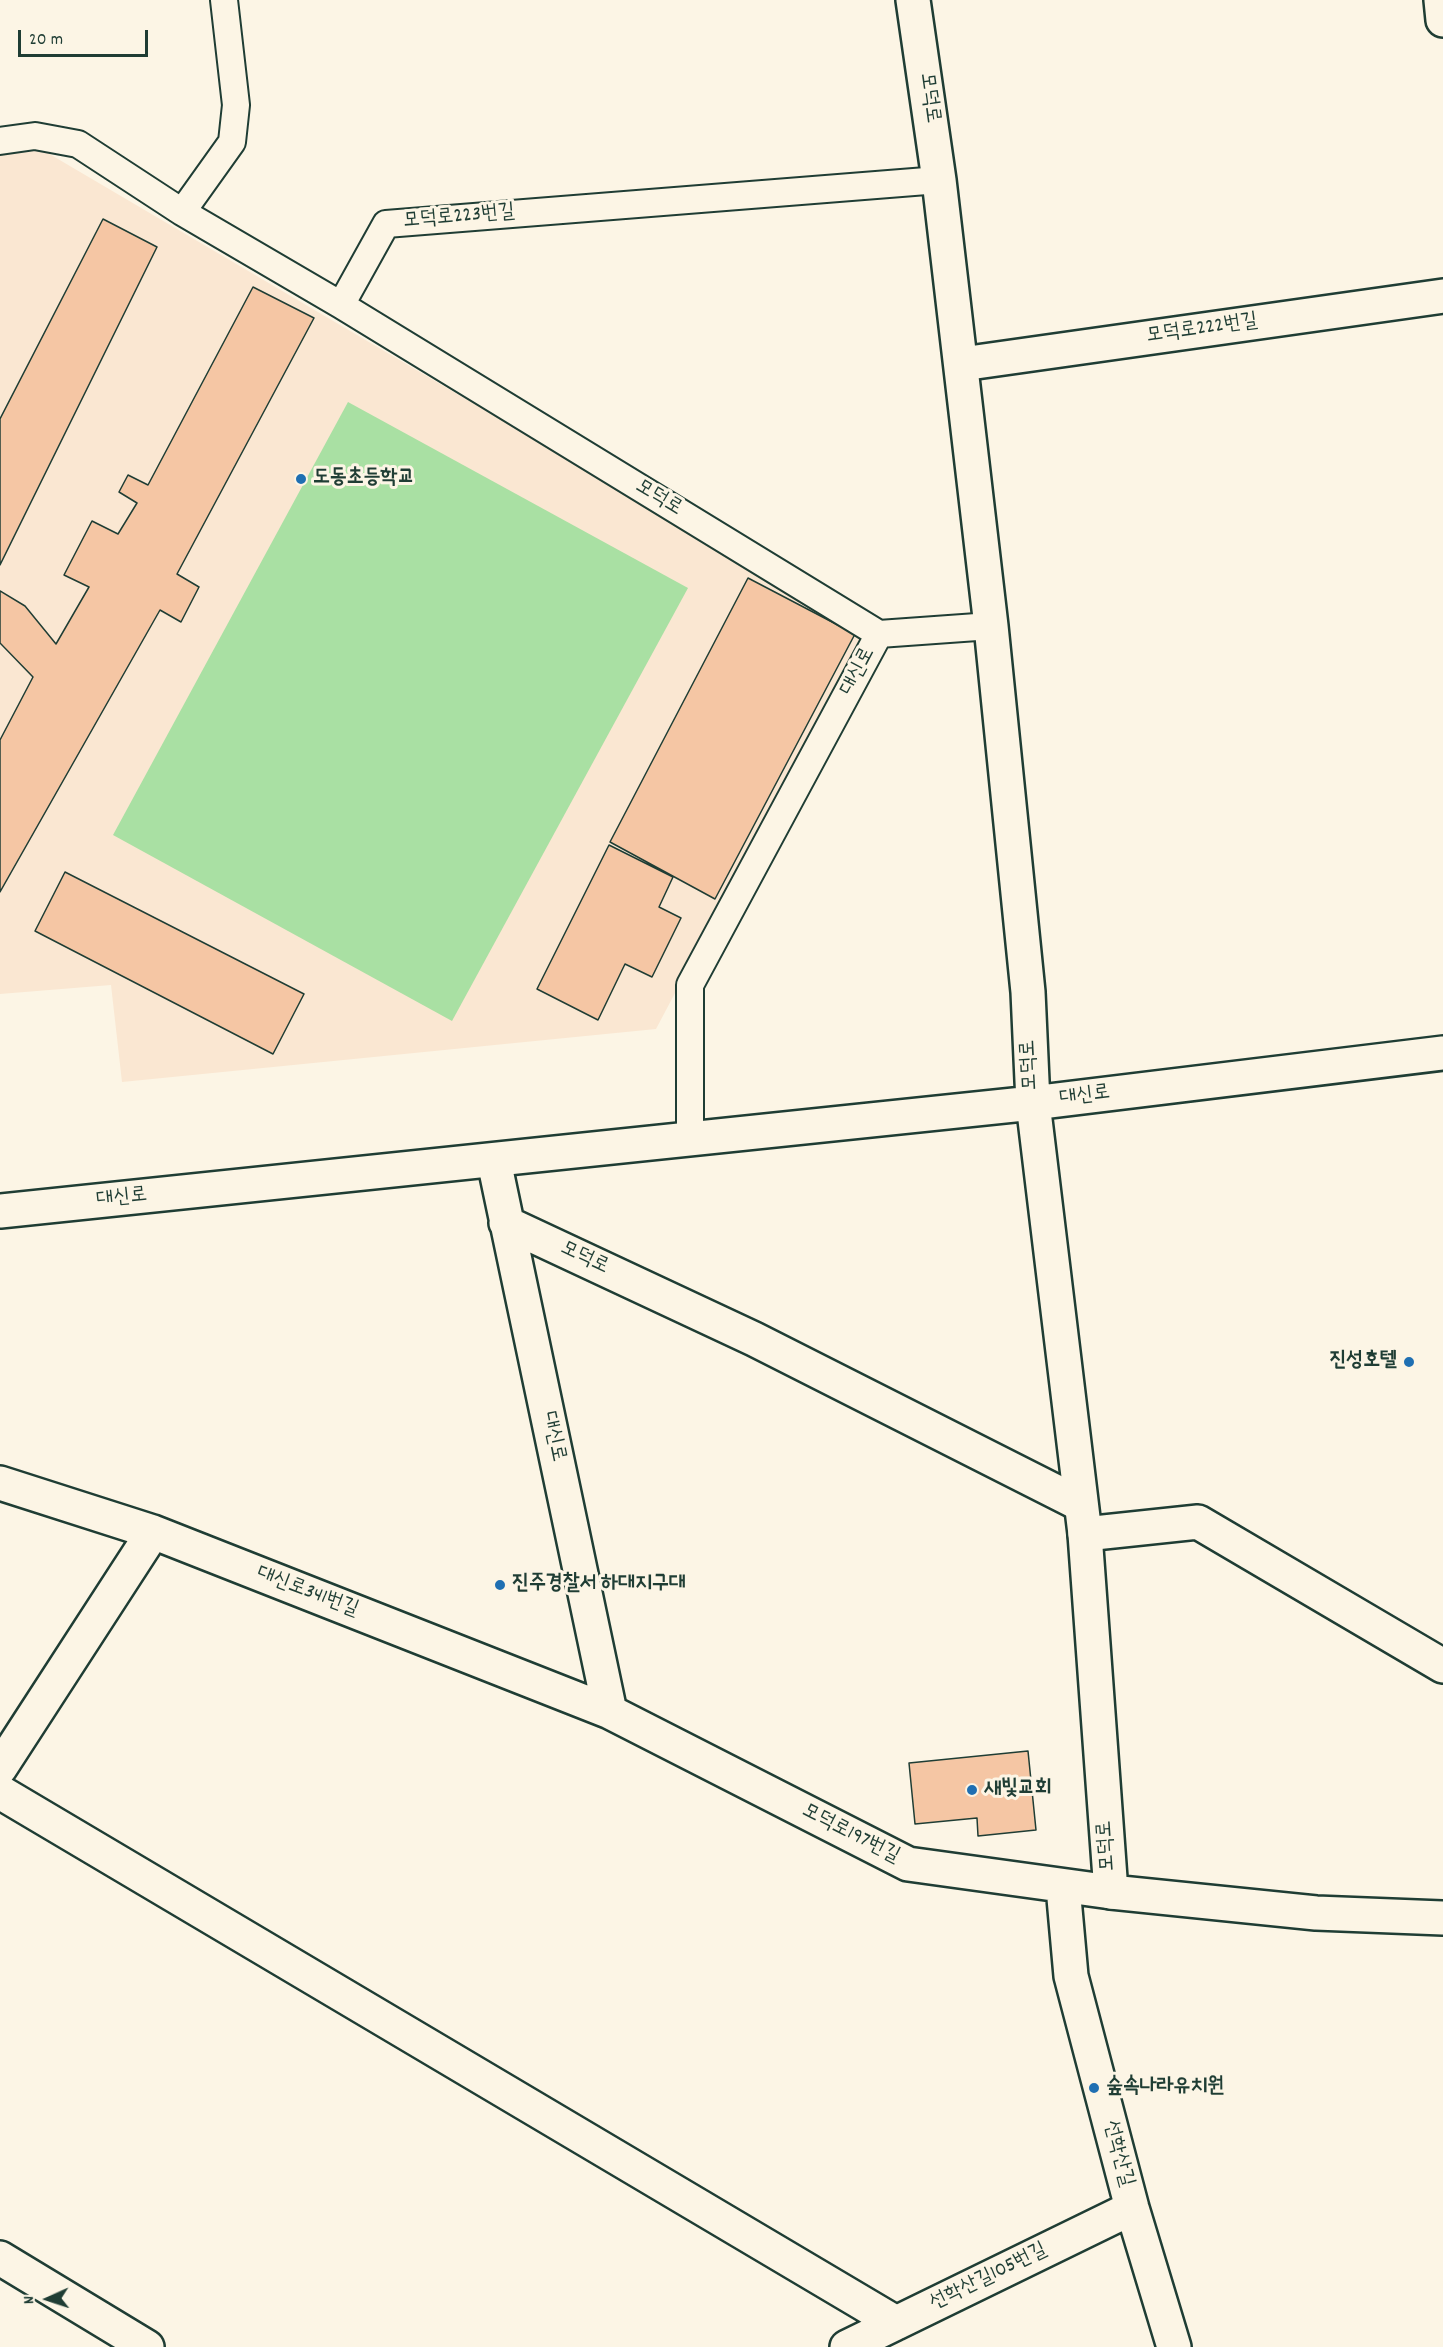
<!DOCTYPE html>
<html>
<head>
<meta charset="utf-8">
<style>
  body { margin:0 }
  #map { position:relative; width:1443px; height:2347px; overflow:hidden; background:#fcf5e5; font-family:Dekko,sans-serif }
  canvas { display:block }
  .north { position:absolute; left:18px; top:2269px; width:60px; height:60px; -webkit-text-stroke:4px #fcf5e5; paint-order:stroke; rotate:267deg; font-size:16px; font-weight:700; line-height:24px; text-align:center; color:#1f3d34 }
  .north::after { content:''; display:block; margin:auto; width:21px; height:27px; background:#1f3d34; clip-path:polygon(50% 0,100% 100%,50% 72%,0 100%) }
  .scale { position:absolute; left:18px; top:30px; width:130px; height:27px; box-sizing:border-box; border:3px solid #1f3d34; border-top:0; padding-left:8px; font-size:18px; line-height:21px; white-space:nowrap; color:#1f3d34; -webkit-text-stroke:4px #fcf5e5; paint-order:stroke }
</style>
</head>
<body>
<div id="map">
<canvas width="1443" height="2347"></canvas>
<div class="north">N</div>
<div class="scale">20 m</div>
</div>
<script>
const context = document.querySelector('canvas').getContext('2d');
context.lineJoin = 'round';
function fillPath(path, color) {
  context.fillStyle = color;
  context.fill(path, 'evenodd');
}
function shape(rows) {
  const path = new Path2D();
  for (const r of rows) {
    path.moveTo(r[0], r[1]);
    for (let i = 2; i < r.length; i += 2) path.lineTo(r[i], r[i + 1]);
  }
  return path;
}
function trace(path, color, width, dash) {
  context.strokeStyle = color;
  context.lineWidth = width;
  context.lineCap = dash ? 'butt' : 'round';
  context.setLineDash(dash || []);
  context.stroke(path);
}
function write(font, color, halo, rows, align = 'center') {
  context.font = font + ' Dekko,"Poor Story",sans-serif';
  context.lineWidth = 6;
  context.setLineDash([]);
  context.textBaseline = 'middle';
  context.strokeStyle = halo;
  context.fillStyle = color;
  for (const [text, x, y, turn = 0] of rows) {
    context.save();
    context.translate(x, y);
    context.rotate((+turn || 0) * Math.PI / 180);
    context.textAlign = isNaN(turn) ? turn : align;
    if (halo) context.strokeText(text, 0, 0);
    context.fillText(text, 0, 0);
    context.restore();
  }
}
const built = shape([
  [41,149,865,634,656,1029,122,1082,111,985,0,994,0,153]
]);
const green = shape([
  [348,402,688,588,452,1021,113,835]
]);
const building = shape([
  [103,219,157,247,0,565,0,419,103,219],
  [253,287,314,318,177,574,199,587,181,622,160,610,0,892,0,740,33,677,0,643,0,591,25,606,56,644,89,587,64,575,92,521,118,534,137,503,119,492,128,475,148,485,253,287],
  [748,578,855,634,715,899,610,842,748,578],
  [609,845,673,877,659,907,681,918,652,977,625,964,598,1020,537,989,609,845],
  [65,872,304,994,273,1054,35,931,65,872],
  [1028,1751,1036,1830,978,1836,977,1818,915,1824,909,1763,1028,1751]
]);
const lane = shape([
  [0,141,35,136,78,144,182,212,341,305,879,634,991,626],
  [182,212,232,142,236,105,224,0],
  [341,305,386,224,939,180],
  [690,1140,690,985,879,634]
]);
const street = shape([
  [1441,0,1443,20],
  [962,364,1443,296],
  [494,1161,610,1712],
  [506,1223,754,1339,1080,1504],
  [0,1483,153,1532,610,1712,908,1864,1111,1892],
  [1085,1534,1198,1522,1443,1666],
  [0,1768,153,1532],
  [0,1792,896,2323],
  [1063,1887,1071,1976,1132,2208,1174,2347],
  [0,2258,147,2347],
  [847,2347,1132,2208]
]);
const secondary = shape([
  [913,0,939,180,991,626,1028,992,1033,1103,1085,1534,1111,1892,1316,1913,1443,1918],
  [0,1211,1033,1103,1443,1053]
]);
const markers = [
  [301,479,6,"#1f6fb2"],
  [1409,1362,6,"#1f6fb2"],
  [500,1585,6,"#1f6fb2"],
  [972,1790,6,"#1f6fb2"],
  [1094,2088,6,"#1f6fb2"]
];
const streetNames = [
  ["모덕로",928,98,82],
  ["모덕로223번길",459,218,-5],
  ["모덕로222번길",1202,330,-8],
  ["모덕로",658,499,31],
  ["대신로",859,672,-62],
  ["모덕로",1031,1065,-93],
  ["대신로",1085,1097,-7],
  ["대신로",122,1199,-6],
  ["모덕로",584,1259,25],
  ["대신로",552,1437,78],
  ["대신로341번길",307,1593,21],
  ["모덕로197번길",850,1835,27],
  ["모덕로",1108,1846,-94],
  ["선학산길",1117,2154,75],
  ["선학산길105번길",989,2278,-26]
];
const poiNames = [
  ["도동초등학교",313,479],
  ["진성호텔",1397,1362,"right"],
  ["진주경찰서 하대지구대",512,1585],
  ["새빛교회",984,1790],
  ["숲속나라유치원",1106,2088]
];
fillPath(built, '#fae7d2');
fillPath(green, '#a9e0a3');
fillPath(building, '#f5c6a4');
trace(building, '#1f3d34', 1.5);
trace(lane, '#1f3d34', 30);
trace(street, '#1f3d34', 38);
trace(secondary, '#1f3d34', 38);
trace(lane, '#fcf5e5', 26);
trace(street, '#fcf5e5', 33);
trace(secondary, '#fcf5e5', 33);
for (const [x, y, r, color] of markers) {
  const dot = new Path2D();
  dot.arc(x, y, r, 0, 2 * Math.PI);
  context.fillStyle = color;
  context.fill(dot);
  trace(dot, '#fcf5e5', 2);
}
write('21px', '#1f3d34', '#fcf5e5', streetNames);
write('bold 21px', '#1f3d34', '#fcf5e5', poiNames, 'left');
</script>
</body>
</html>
